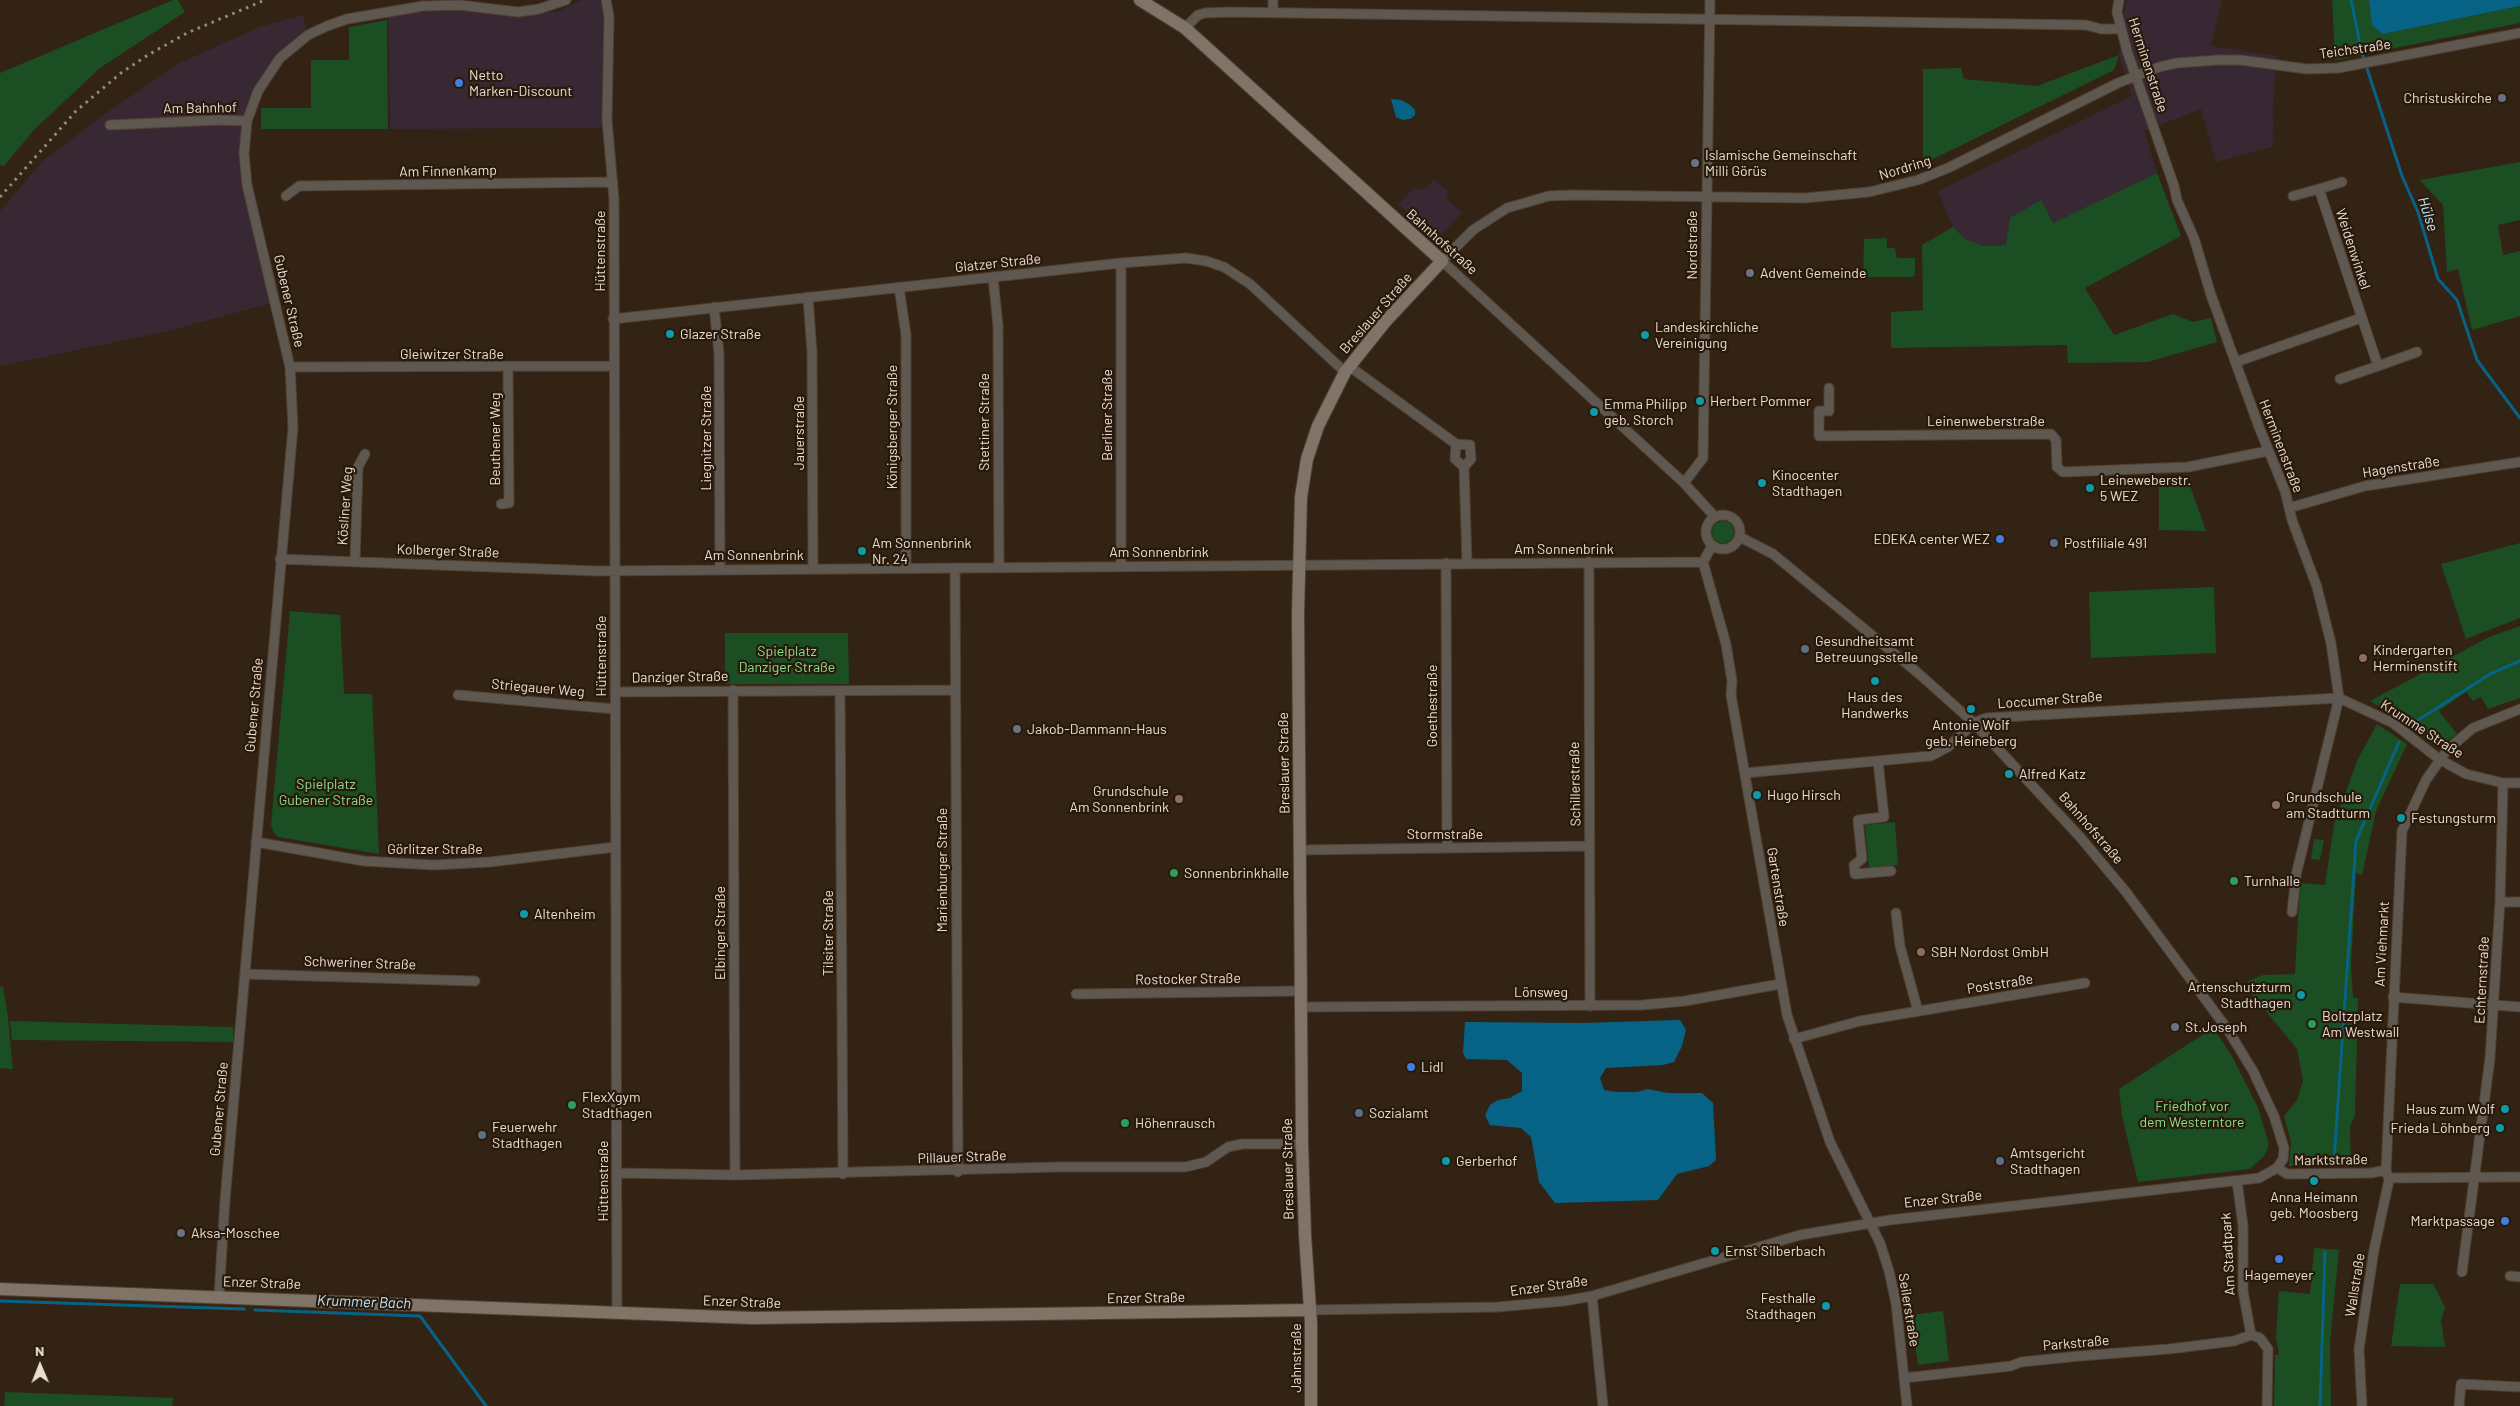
<!DOCTYPE html>
<html>
<head>
<meta charset="utf-8">
<style>
  body { margin:0 }
  #map { position:relative; width:2520px; height:1406px; overflow:hidden; background:#332314; font-family:Barlow,sans-serif }
  canvas { display:block }
  .north { position:absolute; left:15px; top:1341px; width:50px; height:50px; -webkit-text-stroke:4px #29190a; paint-order:stroke; rotate:359deg; font-size:14px; font-weight:700; line-height:20px; text-align:center; color:#e8ddd3 }
  .north::after { content:''; display:block; margin:auto; width:18px; height:22px; background:#e8ddd3; clip-path:polygon(50% 0,100% 100%,50% 72%,0 100%) }
</style>
</head>
<body>
<div id="map">
<canvas width="2520" height="1406"></canvas>
<div class="north">N</div>
</div>
<script>
const context = document.querySelector('canvas').getContext('2d');
context.lineJoin = 'round';
function fillPath(path, color) {
  context.fillStyle = color;
  context.fill(path, 'evenodd');
}
function shape(rows) {
  const path = new Path2D();
  for (const r of rows) {
    if (r.length === 3) {
      path.moveTo(r[0] + r[2], r[1]);
      path.arc(r[0], r[1], r[2], 0, 2 * Math.PI);
      continue;
    }
    path.moveTo(r[0], r[1]);
    for (let i = 2; i < r.length; i += 2) path.lineTo(r[i], r[i + 1]);
  }
  return path;
}
function trace(path, color, width, dash) {
  context.strokeStyle = color;
  context.lineWidth = width;
  context.lineCap = dash ? 'butt' : 'round';
  context.setLineDash(dash || []);
  context.stroke(path);
}
function write(font, color, halo, rows, align = 'center') {
  context.font = font + ' Barlow,sans-serif';
  context.lineWidth = 4.5;
  context.setLineDash([]);
  context.textBaseline = 'middle';
  context.strokeStyle = halo;
  context.fillStyle = color;
  for (const [text, x, y, turn = 0] of rows) {
    context.save();
    context.translate(x, y);
    context.rotate((+turn || 0) * Math.PI / 180);
    context.textAlign = isNaN(turn) ? turn : align;
    if (halo) context.strokeText(text, 0, 0);
    context.fillText(text, 0, 0);
    context.restore();
  }
}
const commercial = shape([
  [582,0,600,0,604,17,604,128,390,129,388,16,438,9,521,16,558,11],
  [2126,0,2222,0,2211,46,2277,56,2272,117,2274,118,2272,138,2274,139,2273,147,2216,162,2201,109,2144,131,2157,173,2053,223,2041,201,2006,245,1984,246,1965,239,1953,227,1938,191,2132,96,2119,55],
  [303,15,309,41,286,58,266,85,249,133,247,154,272,303,164,332,0,366,0,211,43,161,103,115,180,63,259,27],
  [1434,179,1450,193,1446,198,1462,213,1439,237,1425,229,1398,204,1414,188,1425,189]
]);
const green = shape([
  [173,0,178,0,185,12,100,68,35,129,4,166,0,165,0,73],
  [2332,0,2369,0,2372,26,2383,34,2520,6,2520,23,2335,60],
  [387,20,388,129,261,129,261,108,311,108,311,60,349,60,349,27],
  [2119,55,2114,70,1923,164,1923,69,1961,68,1964,79,2037,86],
  [2520,162,2520,220,2498,225,2503,255,2520,251,2520,316,2472,330,2458,269,2447,272,2443,205,2420,180],
  [2157,173,2181,236,2085,288,2114,335,2173,314,2193,322,2211,318,2217,342,2148,362,2068,363,2067,345,1891,348,1891,312,1923,310,1922,245,1953,227,1965,239,1984,246,2006,245,2010,218,2041,200,2053,223],
  [1887,238,1887,248,1895,248,1897,258,1915,258,1915,275,1912,277,1863,277,1864,239],
  [2188,480,2206,531,2159,530,2159,483],
  [1723,532,11],
  [2520,543,2520,618,2466,639,2441,564],
  [2214,587,2216,653,2091,658,2089,592],
  [290,611,340,615,344,694,372,694,379,854,279,837,274,833,271,825],
  [2520,626,2520,698,2488,709,2481,697,2473,701,2466,692,2439,711,2457,734,2441,745,2370,701,2489,637],
  [725,633,848,633,849,684,725,684],
  [2377,724,2407,744,2376,811,2362,875,2356,873,2351,965,2353,998,2358,998,2355,1116,2350,1126,2351,1166,2289,1166,2291,1142,2284,1116,2297,1100,2303,1081,2297,1049,2250,992,2248,981,2263,975,2295,974,2300,883,2325,885,2334,824,2358,759],
  [1895,822,1898,865,1869,868,1865,825],
  [2314,839,2324,840,2320,860,2311,859],
  [0,987,3,987,8,1018,13,1069,0,1068],
  [10,1021,233,1027,233,1042,12,1040],
  [2213,1028,2232,1056,2258,1108,2269,1144,2265,1155,2250,1169,2138,1182,2122,1116,2119,1089],
  [2314,1248,2339,1250,2330,1343,2331,1406,2274,1406,2275,1355,2279,1355,2276,1337,2279,1291,2310,1294],
  [2400,1284,2433,1284,2445,1307,2441,1321,2445,1347,2391,1346],
  [1943,1311,1949,1361,1918,1365,1911,1315],
  [5,1392,173,1398,172,1406,4,1406]
]);
const water = shape([
  [2369,0,2520,0,2520,6,2383,34,2372,26],
  [1391,99,1401,100,1409,104,1415,110,1415,115,1410,119,1403,120,1396,117],
  [1680,1020,1686,1030,1682,1046,1674,1062,1663,1065,1606,1068,1600,1078,1604,1090,1616,1092,1637,1092,1648,1089,1668,1093,1702,1093,1713,1103,1716,1160,1709,1166,1677,1174,1658,1200,1555,1203,1539,1182,1531,1137,1521,1128,1490,1125,1485,1115,1490,1105,1498,1100,1510,1098,1522,1091,1522,1073,1507,1060,1466,1059,1463,1053,1465,1022,1583,1023]
]);
const stream = shape([
  [2351,0,2362,53,2402,176,2418,212,2438,279,2457,300,2477,360,2520,418],
  [2412,724,2490,674,2520,661],
  [2334,1160,2356,841,2399,742],
  [0,1301,244,1309],
  [255,1310,420,1316,486,1406],
  [2320,1406,2325,1252]
]);
const street = shape([
  [606,0,609,17,607,120,614,199,617,1313],
  [2119,0,2117,12,2127,51,2174,186,2177,200,2194,238,2211,295,2259,427,2285,491,2292,520,2317,587,2331,643,2339,698,2296,875,2292,912],
  [1273,13,1273,0],
  [1185,28,1198,15,1205,13,1229,12,2086,25,2101,29,2120,29],
  [110,125,219,120,247,121],
  [2342,182,2319,189,2378,366,2417,352],
  [286,196,299,186,613,182],
  [2293,196,2319,189],
  [1121,263,1121,566],
  [993,277,998,326,999,567],
  [899,287,906,335,906,568],
  [808,297,812,352,813,568],
  [714,307,719,353,720,568],
  [613,319,1121,263,1186,258,1206,261,1224,267,1250,284,1345,372],
  [2236,362,2361,318],
  [1349,366,1456,444,1455,459,1464,467,1467,563],
  [290,367,614,366],
  [2340,379,2378,366],
  [1829,388,1829,411,1819,411,1819,436,2051,434,2056,440,2057,467,2063,472,2188,467,2268,451],
  [1456,444,1470,445,1471,459,1464,467],
  [1684,483,1703,458,1710,0],
  [501,504,509,503,508,367],
  [2289,508,2365,486,2520,462],
  [1723,532,17],
  [1715,517,1684,483,1442,261,1473,230,1507,208,1549,196,1572,195,1805,198,1869,192,1918,180,1948,168,2118,83,2159,67,2177,63,2218,60,2240,60,2307,69,2338,68,2520,33],
  [1712,546,1703,562,1726,644,1732,681,1731,695,1787,1015,1830,1142,1880,1243,1889,1271,1896,1303,1907,1406],
  [280,559,596,571,1703,562],
  [355,561,358,467,365,454],
  [1589,562,1590,1006],
  [1446,563,1447,848],
  [955,568,958,1172],
  [733,690,735,1175],
  [840,691,843,1174],
  [615,692,955,690],
  [458,695,615,709],
  [1878,761,1884,817,1858,820,1862,859,1854,865,1855,874,1891,871],
  [1745,773,1931,756,1948,747,1974,723,1986,718,2339,698,2393,723,2439,759,2466,774,2503,783,2520,783],
  [256,842,364,861,434,865,490,862,615,847],
  [1300,850,1590,846],
  [2500,902,2520,902],
  [1896,913,1900,946,1918,1011],
  [245,974,475,981],
  [1076,994,1301,991],
  [2393,997,2520,1007],
  [1301,1007,1642,1005,1685,1001,1780,984],
  [1794,1039,1860,1021,2085,983],
  [2277,1168,2287,1174,2371,1173,2386,1170],
  [2386,1170,2402,831,2426,780,2447,750,2473,728,2520,709],
  [617,1173,735,1175,1058,1167,1185,1167,1206,1162,1228,1147,1242,1144,1302,1144],
  [2389,1178,2520,1177],
  [2237,1181,2243,1226,2243,1291,2251,1335,2260,1338,2268,1349,2267,1406],
  [2462,1272,2490,1058,2500,902,2503,783],
  [2510,1276,2520,1277],
  [219,1296,225,1200,293,427,290,367,247,185,244,154,247,121,258,91,280,58,308,35,327,26,347,19,423,6,459,5,518,12,539,9,566,0],
  [1592,1296,1603,1406],
  [1310,1310,1498,1307,1564,1301,1592,1296,1800,1235,1890,1220,2259,1178,2277,1168,2283,1159,2284,1148,2274,1116,2253,1071,2228,1030,2126,892,2080,837,1974,723,1918,673,1773,554,1740,537],
  [1904,1378,2011,1366,2021,1362,2080,1356,2169,1349,2234,1341,2251,1335],
  [2362,1406,2359,1349,2374,1250,2389,1180,2386,1170],
  [2459,1406,2461,1384,2520,1387]
]);
const secondary = shape([
  [1140,0,1185,28,1442,261,1385,322,1345,372,1318,426,1307,459,1301,497,1298,614,1302,1144,1305,1235,1311,1324,1311,1406],
  [0,1289,752,1318,1310,1310]
]);
const rail = shape([
  [0,197,76,111,121,73,148,55,187,33,265,0]
]);
const markers = [
  [459,83,5,"#3f7fe0"],
  [2502,98,5,"#6b7280"],
  [1695,163,5,"#6b7280"],
  [1750,273,5,"#6b7280"],
  [670,334,5,"#0f9aa8"],
  [1645,335,5,"#0f9aa8"],
  [1700,401,5,"#0f9aa8"],
  [1594,412,5,"#0f9aa8"],
  [1762,483,5,"#0f9aa8"],
  [2090,488,5,"#0f9aa8"],
  [2000,539,5,"#3f7fe0"],
  [2054,543,5,"#5c6f8a"],
  [862,551,5,"#0f9aa8"],
  [1805,649,5,"#5c6f8a"],
  [2363,658,5,"#8d6e63"],
  [1875,681,5,"#0f9aa8"],
  [1971,709,5,"#0f9aa8"],
  [1017,729,5,"#6b7280"],
  [2009,774,5,"#0f9aa8"],
  [1757,795,5,"#0f9aa8"],
  [1179,799,5,"#8d6e63"],
  [2276,805,5,"#8d6e63"],
  [2401,818,5,"#0f9aa8"],
  [1174,873,5,"#2e9e5b"],
  [2234,881,5,"#2e9e5b"],
  [524,914,5,"#0f9aa8"],
  [1921,952,5,"#8d6e63"],
  [2301,995,5,"#0f9aa8"],
  [2312,1024,5,"#2e9e5b"],
  [2175,1027,5,"#6b7280"],
  [1411,1067,5,"#3f7fe0"],
  [572,1105,5,"#2e9e5b"],
  [2505,1109,5,"#0f9aa8"],
  [1359,1113,5,"#5c6f8a"],
  [1125,1123,5,"#2e9e5b"],
  [2500,1128,5,"#0f9aa8"],
  [482,1135,5,"#5c6f8a"],
  [1446,1161,5,"#0f9aa8"],
  [2000,1161,5,"#5c6f8a"],
  [2314,1181,5,"#0f9aa8"],
  [2505,1221,5,"#3f7fe0"],
  [181,1233,5,"#6b7280"],
  [1715,1251,5,"#0f9aa8"],
  [2279,1259,5,"#3f7fe0"],
  [1826,1306,5,"#0f9aa8"]
];
const streetNames = [
  ["Teichstraße",2355,49,-8],
  ["Herminenstraße",2148,65,72],
  ["Am Bahnhof",200,108,-1],
  ["Nordring",1905,168,-17],
  ["Am Finnenkamp",448,171,-1],
  ["Bahnhofstraße",1442,242,42],
  ["Nordstraße",1692,245,-90],
  ["Weidenwinkel",2353,249,72],
  ["Hüttenstraße",600,251,-90],
  ["Glatzer Straße",998,263,-6],
  ["Gubener Straße",289,301,77],
  ["Breslauer Straße",1376,313,-49],
  ["Gleiwitzer Straße",452,354],
  ["Berliner Straße",1107,415,-90],
  ["Leinenweberstraße",1986,421],
  ["Stettiner Straße",984,422,-90],
  ["Königsberger Straße",892,427,-90],
  ["Jauerstraße",799,433,-90],
  ["Liegnitzer Straße",706,438,-90],
  ["Beuthener Weg",495,439,-90],
  ["Herminenstraße",2281,446,69],
  ["Hagenstraße",2401,467,-9],
  ["Kösliner Weg",345,506,-86],
  ["Am Sonnenbrink",1564,549],
  ["Kolberger Straße",448,551,2],
  ["Am Sonnenbrink",1159,552],
  ["Am Sonnenbrink",754,555],
  ["Hüttenstraße",601,656,-90],
  ["Danziger Straße",680,677,-1],
  ["Striegauer Weg",538,688,5],
  ["Loccumer Straße",2050,700,-4],
  ["Gubener Straße",254,705,-85],
  ["Goethestraße",1432,706,-90],
  ["Krumme Straße",2422,729,33],
  ["Breslauer Straße",1284,763,-91],
  ["Schillerstraße",1575,784,-91],
  ["Bahnhofstraße",2091,828,49],
  ["Stormstraße",1445,834],
  ["Görlitzer Straße",435,849],
  ["Marienburger Straße",942,870,-90],
  ["Gartenstraße",1778,887,81],
  ["Elbinger Straße",720,933,-90],
  ["Tilsiter Straße",828,933,-90],
  ["Am Viehmarkt",2382,944,-87],
  ["Schweriner Straße",360,963,2],
  ["Rostocker Straße",1188,979,-1],
  ["Echternstraße",2482,980,-87],
  ["Poststraße",2000,984,-9],
  ["Lönsweg",1541,992],
  ["Gubener Straße",219,1109,-85],
  ["Pillauer Straße",962,1157,-2],
  ["Marktstraße",2331,1160,-1],
  ["Breslauer Straße",1288,1169,-91],
  ["Hüttenstraße",603,1181,-90],
  ["Enzer Straße",1943,1199,-6],
  ["Am Stadtpark",2228,1254,-93],
  ["Enzer Straße",262,1283,2],
  ["Wallstraße",2355,1285,-81],
  ["Enzer Straße",1549,1286,-8],
  ["Enzer Straße",1146,1298,-1],
  ["Enzer Straße",742,1302,2],
  ["Seilerstraße",1909,1310,81],
  ["Parkstraße",2076,1343,-5],
  ["Jahnstraße",1296,1358,-90]
];
const poiNames = [
  ["Netto",469,75],
  ["Marken-Discount",469,91],
  ["Christuskirche",2492,98,"right"],
  ["Islamische Gemeinschaft",1705,155],
  ["Milli Görüs",1705,171],
  ["Advent Gemeinde",1760,273],
  ["Landeskirchliche",1655,327],
  ["Vereinigung",1655,343],
  ["Glazer Straße",680,334],
  ["Herbert Pommer",1710,401],
  ["Emma Philipp",1604,404],
  ["geb. Storch",1604,420],
  ["Kinocenter",1772,475],
  ["Stadthagen",1772,491],
  ["Leineweberstr.",2100,480],
  ["5 WEZ",2100,496],
  ["EDEKA center WEZ",1990,539,"right"],
  ["Am Sonnenbrink",872,543],
  ["Nr. 24",872,559],
  ["Postfiliale 491",2064,543],
  ["Gesundheitsamt",1815,641],
  ["Betreuungsstelle",1815,657],
  ["Kindergarten",2373,650],
  ["Herminenstift",2373,666],
  ["Haus des",1875,697,"center"],
  ["Handwerks",1875,713,"center"],
  ["Antonie Wolf",1971,725,"center"],
  ["geb. Heineberg",1971,741,"center"],
  ["Jakob-Dammann-Haus",1027,729],
  ["Alfred Katz",2019,774],
  ["Grundschule",1169,791,"right"],
  ["Am Sonnenbrink",1169,807,"right"],
  ["Hugo Hirsch",1767,795],
  ["Grundschule",2286,797],
  ["am Stadtturm",2286,813],
  ["Festungsturm",2411,818],
  ["Sonnenbrinkhalle",1184,873],
  ["Turnhalle",2244,881],
  ["Altenheim",534,914],
  ["SBH Nordost GmbH",1931,952],
  ["Artenschutzturm",2291,987,"right"],
  ["Stadthagen",2291,1003,"right"],
  ["Boltzplatz",2322,1016],
  ["Am Westwall",2322,1032],
  ["St.Joseph",2185,1027],
  ["Lidl",1421,1067],
  ["FlexXgym",582,1097],
  ["Stadthagen",582,1113],
  ["Haus zum Wolf",2495,1109,"right"],
  ["Sozialamt",1369,1113],
  ["Höhenrausch",1135,1123],
  ["Feuerwehr",492,1127],
  ["Stadthagen",492,1143],
  ["Frieda Löhnberg",2490,1128,"right"],
  ["Amtsgericht",2010,1153],
  ["Stadthagen",2010,1169],
  ["Gerberhof",1456,1161],
  ["Anna Heimann",2314,1197,"center"],
  ["geb. Moosberg",2314,1213,"center"],
  ["Marktpassage",2495,1221,"right"],
  ["Aksa-Moschee",191,1233],
  ["Ernst Silberbach",1725,1251],
  ["Hagemeyer",2279,1275,"center"],
  ["Festhalle",1816,1298,"right"],
  ["Stadthagen",1816,1314,"right"]
];
const parkNames = [
  ["Spielplatz",787,651],
  ["Danziger Straße",787,667],
  ["Spielplatz",326,784],
  ["Gubener Straße",326,800],
  ["Friedhof vor",2192,1106],
  ["dem Westerntore",2192,1122]
];
const waterNames = [
  ["Hülse",2428,214,72],
  ["Krummer Bach",364,1302,2]
];
fillPath(commercial, '#382833');
fillPath(green, '#1b4e22');
fillPath(water, '#076386');
trace(stream, '#076386', 3);
trace(street, '#504133', 11);
trace(secondary, '#504133', 14);
trace(street, '#5f5850', 9);
trace(secondary, '#7f7467', 12);
trace(rail, '#978a7e', 3, [2.5, 5]);
for (const [x, y, r, color] of markers) {
  const dot = new Path2D();
  dot.arc(x, y, r, 0, 2 * Math.PI);
  context.fillStyle = color;
  context.fill(dot);
  trace(dot, '#29190a', 2);
}
write('14px', '#e8ddd3', '#29190a', streetNames);
write('14px', '#e8ddd3', '#29190a', poiNames, 'left');
write('14px', '#84e18d', '#29190a', parkNames);
write('italic 15px', '#b8e6ff', '#29190a', waterNames);
</script>
</body>
</html>
